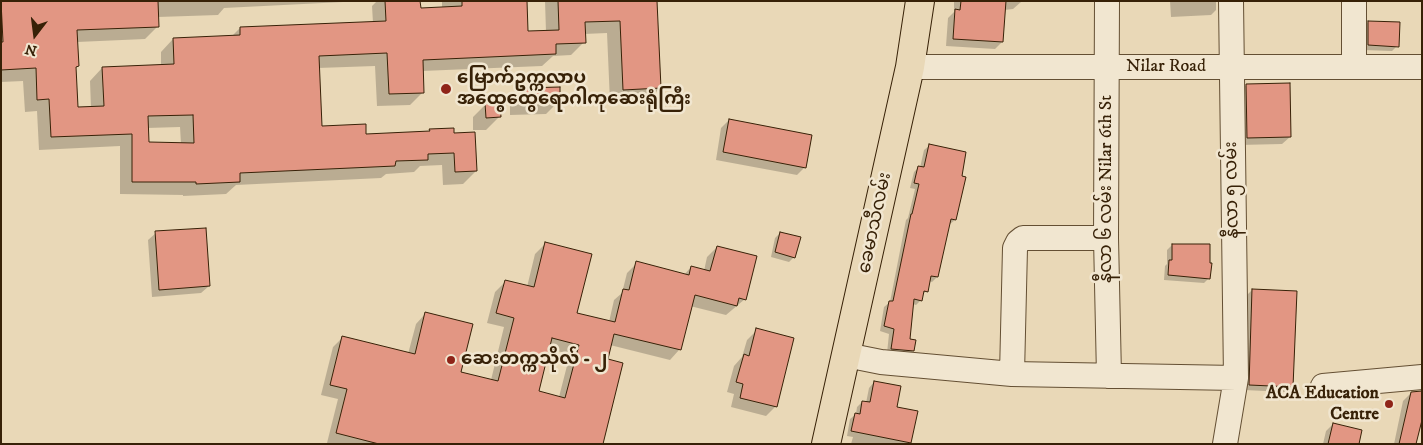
<!DOCTYPE html>
<html>
<head>
<meta charset="utf-8">
<style>
  body { margin:0 }
  #map { position:relative; width:1423px; height:445px; overflow:hidden; background:#e9d8b7; font-family:"IM FELL DW Pica",serif }
  canvas { display:block }
  .frame { position:absolute; inset:0; border:2px solid #372107; pointer-events:none }
  .north { position:absolute; left:10px; top:10px; width:50px; height:50px; -webkit-text-stroke:4px #f1e6d0; paint-order:stroke; rotate:195deg; font-size:14px; font-weight:700; line-height:20px; text-align:center; color:#372107 }
  .north::after { content:''; display:block; margin:auto; width:18px; height:22px; background:#372107; clip-path:polygon(50% 0,100% 100%,50% 72%,0 100%) }
</style>
</head>
<body>
<div id="map">
<canvas width="1423" height="445"></canvas>
<div class="frame"></div>
<div class="north">N</div>
</div>
<script>
const context = document.querySelector('canvas').getContext('2d');
context.lineJoin = 'round';
function fillPath(path, color) {
  context.fillStyle = color;
  context.fill(path, 'evenodd');
}
function shape(rows) {
  const path = new Path2D();
  for (const r of rows) {
    path.moveTo(r[0], r[1]);
    for (let i = 2; i < r.length; i += 2) path.lineTo(r[i], r[i + 1]);
  }
  return path;
}
function trace(path, color, width, dash) {
  context.strokeStyle = color;
  context.lineWidth = width;
  context.lineCap = dash ? 'butt' : 'round';
  context.setLineDash(dash || []);
  context.stroke(path);
}
function write(font, color, halo, rows, align = 'center') {
  context.font = font + ' "IM FELL DW Pica","Noto Sans Myanmar",serif';
  context.lineWidth = 5;
  context.setLineDash([]);
  context.textBaseline = 'middle';
  context.strokeStyle = halo;
  context.fillStyle = color;
  for (const [text, x, y, turn = 0] of rows) {
    context.save();
    context.translate(x, y);
    context.rotate((+turn || 0) * Math.PI / 180);
    context.textAlign = isNaN(turn) ? turn : align;
    if (halo) context.strokeText(text, 0, 0);
    context.fillText(text, 0, 0);
    context.restore();
  }
}
const shadow = shape([
  [1,1,363,1,224,8,218,15,158,17,158,26,145,39,77,42,78,66,74,70,76,108,91,108,90,81,102,68,161,65,161,52,173,39,232,36,240,28,373,23,372,6,377,1,419,1,419,9,442,8,442,1,526,1,527,32,546,32,545,1,656,1,660,88,647,101,610,102,607,33,584,34,584,42,571,55,553,56,542,66,422,71,423,92,410,105,377,106,375,66,318,68,321,127,365,135,428,133,430,130,453,134,476,171,463,184,443,185,442,165,420,166,414,172,386,174,381,178,236,185,226,194,183,196,183,195,120,194,120,146,39,150,37,111,25,112,23,81,1,82],
  [180,127,181,144,148,144,147,128],
  [954,1,1021,1,1021,2,1013,9,1004,10,1002,42,995,49,946,46,948,18,954,12],
  [1170,1,1216,1,1216,10,1211,15,1171,17],
  [1368,22,1397,46,1392,51,1363,50,1363,27],
  [1246,85,1290,137,1282,144,1239,145,1239,93],
  [523,90,559,101,546,114,510,115,510,103],
  [486,104,499,117,486,130,473,130,473,117],
  [729,120,805,167,797,175,716,160,721,128],
  [929,146,955,220,950,224,948,224,937,277,932,282,929,281,926,291,921,296,921,300,916,305,913,304,909,340,913,351,908,356,887,353,889,334,880,331,884,307,890,302,906,220,908,218,915,189,910,188,914,172,918,168,920,168,924,150],
  [156,233,209,286,201,293,152,297,148,240],
  [780,233,794,257,789,262,771,257,775,238],
  [545,244,576,314,609,322,614,300,622,293,627,273,637,263,684,275,691,267,704,271,707,257,717,247,745,299,726,315,690,306,679,350,670,360,610,345,607,360,602,444,327,443,338,399,321,395,333,347,343,337,408,354,416,324,425,314,459,372,491,380,504,327,487,323,495,292,505,282,527,287,535,254],
  [548,349,570,354,559,397,537,392],
  [1172,245,1209,278,1204,283,1164,280,1165,266,1167,264,1167,250],
  [1252,290,1292,387,1286,392,1244,390,1247,295],
  [757,330,776,406,766,416,731,407,734,394,727,392,734,366,742,357,747,340],
  [874,382,896,408,910,443,909,444,851,444,853,437,847,436,850,419,856,414,857,407,862,402,866,403,869,388],
  [1411,393,1415,444,1394,444,1403,401],
  [1333,424,1358,444,1323,444,1326,431]
]);
const building = shape([
  [1,1,158,1,159,27,77,30,79,66,76,67,78,107,104,106,102,67,174,64,173,38,240,35,240,27,386,21,385,1,420,1,421,8,462,6,462,1,527,1,528,31,559,30,558,1,657,1,661,88,623,90,620,21,585,22,586,43,556,44,556,54,423,60,424,93,389,94,387,53,319,56,322,126,366,124,366,134,430,131,429,129,454,128,454,133,475,132,477,171,455,172,454,153,428,154,428,160,396,161,395,166,240,173,240,182,196,184,196,182,132,182,132,134,51,137,49,99,37,100,36,68,1,70,1,42,3,42,1,1],
  [193,115,194,143,149,142,148,116,193,115],
  [961,1,1006,1,1003,42,953,39,955,9,960,10,961,1],
  [1368,21,1400,22,1399,47,1368,45,1368,21],
  [1290,83,1291,137,1247,138,1246,84,1290,83],
  [560,87,560,101,523,102,523,88,560,87],
  [500,102,501,117,486,118,485,103,500,102],
  [729,119,812,135,806,168,723,152,729,119],
  [929,144,966,152,962,176,966,177,956,220,951,219,938,277,931,276,928,292,924,291,922,301,914,299,910,339,916,340,914,351,891,349,894,329,884,326,889,301,893,301,911,214,912,214,919,184,914,183,918,166,924,167,929,144],
  [206,228,210,286,159,290,155,231,206,228],
  [780,232,801,237,795,258,775,252,780,232],
  [545,242,592,254,577,313,615,322,623,289,629,290,636,261,689,275,691,266,710,271,717,246,757,256,746,300,739,298,737,306,695,295,681,350,614,334,608,359,623,363,603,444,379,444,336,433,347,389,330,385,342,336,415,354,425,312,473,324,461,372,498,381,514,318,496,313,505,280,534,287,545,242],
  [552,338,579,345,565,398,539,391,552,338],
  [1172,244,1210,244,1210,263,1212,263,1210,279,1168,275,1169,260,1172,260,1172,244],
  [1252,289,1297,291,1293,387,1249,385,1252,289],
  [756,328,794,338,777,407,740,398,743,384,736,382,744,354,749,356,756,328],
  [874,381,901,386,897,407,918,411,911,443,851,431,855,413,860,414,862,401,870,402,874,381],
  [1422,391,1422,420,1416,444,1399,444,1411,392,1422,391],
  [1333,423,1362,430,1359,444,1328,444,1333,423]
]);
const minor = shape([
  [1107,1,1106,238,1109,376],
  [910,67,1422,67],
  [1354,67,1354,1],
  [846,355,881,362,1012,374,1236,378],
  [1012,374,1015,248,1018,242,1023,238,1106,238],
  [1323,386,1422,377],
  [1225,444,1236,378,1231,1]
]);
const major = shape([
  [826,444,910,67,920,1]
]);
const markers = [
  [446,89,6,"#8f2418"],
  [451,360,5,"#8f2418"],
  [1389,404,5,"#8f2418"]
];
const streetNames = [
  ["Nilar Road",1166,67],
  ["နီလာ ၆ လမ်း Nilar 6th St",1107,189,-90],
  ["နီလာ ၅ လမ်း",1233,190,-91],
  ["ခေမာသီလမ်း",876,223,-78]
];
const poiNames = [
  ["မြောက်ဥက္ကလာပ",457,79],
  ["အထွေထွေရောဂါကုဆေးရုံကြီး",457,100],
  ["ဆေးတက္ကသိုလ် - ၂",461,360],
  ["ACA Education",1379,394,"right"],
  ["Centre",1379,415,"right"]
];
fillPath(shadow, '#0003');
fillPath(building, '#e29683');
trace(building, '#372107', 1);
trace(minor, '#644f33', 26);
trace(major, '#372107', 30);
trace(minor, '#f1e6d0', 24);
trace(major, '#e9d8b7', 28);
for (const [x, y, r, color] of markers) {
  const dot = new Path2D();
  dot.arc(x, y, r, 0, 2 * Math.PI);
  context.fillStyle = color;
  context.fill(dot);
  trace(dot, '#f1e6d0', 2);
}
write('18px', '#372107', '#f1e6d0', streetNames);
write('bold 18px', '#372107', '#f1e6d0', poiNames, 'left');
</script>
</body>
</html>
